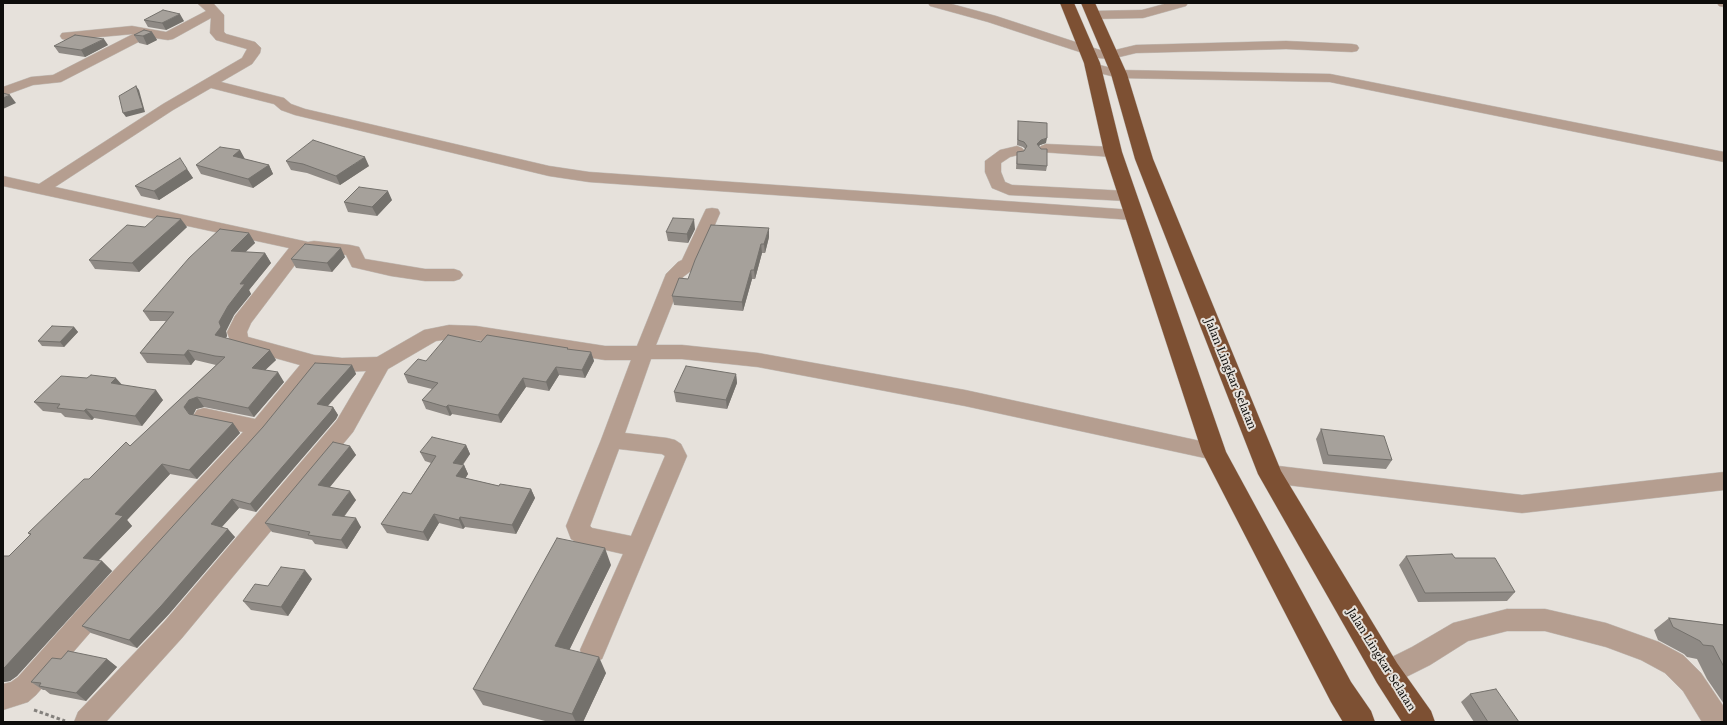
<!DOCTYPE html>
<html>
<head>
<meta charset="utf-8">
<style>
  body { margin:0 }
  #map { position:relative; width:1727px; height:725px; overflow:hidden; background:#e6e1db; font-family:"Libre Baskerville",serif }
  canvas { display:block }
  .frame { position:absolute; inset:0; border:4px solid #0e0d0b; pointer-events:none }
</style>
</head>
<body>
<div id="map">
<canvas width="1727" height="725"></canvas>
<div class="frame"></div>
</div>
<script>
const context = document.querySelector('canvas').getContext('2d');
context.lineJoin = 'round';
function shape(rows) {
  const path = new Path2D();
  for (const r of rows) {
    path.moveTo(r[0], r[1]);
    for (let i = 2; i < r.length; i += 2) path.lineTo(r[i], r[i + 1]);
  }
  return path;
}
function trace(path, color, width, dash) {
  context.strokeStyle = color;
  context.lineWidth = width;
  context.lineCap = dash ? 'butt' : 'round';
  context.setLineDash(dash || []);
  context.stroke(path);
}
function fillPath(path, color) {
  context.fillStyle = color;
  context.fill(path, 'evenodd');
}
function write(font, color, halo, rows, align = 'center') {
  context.font = font + ' "Libre Baskerville",serif';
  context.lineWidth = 4;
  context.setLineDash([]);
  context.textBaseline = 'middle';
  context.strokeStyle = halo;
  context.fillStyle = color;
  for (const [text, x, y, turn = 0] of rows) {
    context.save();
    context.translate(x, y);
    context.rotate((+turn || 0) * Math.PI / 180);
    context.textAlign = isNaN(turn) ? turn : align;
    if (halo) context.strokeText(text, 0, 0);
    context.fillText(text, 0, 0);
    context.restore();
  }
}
const path = shape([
  [34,710,65,721]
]);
const minor = shape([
  [197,3,213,3,224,15,224,32,226,34,255,42,261,48,260,53,252,64,221,82,284,98,291,104,305,109,549,166,589,172,1133,210,1139,211,1141,215,1139,219,1133,220,589,182,549,176,295,115,281,110,274,104,211,88,173,110,55,187,308,242,314,241,350,245,359,247,365,259,425,269,454,269,460,271,463,275,460,279,454,281,425,281,391,276,352,267,346,255,314,251,307,249,251,323,247,332,248,337,314,355,342,358,377,357,424,330,449,325,476,326,605,346,637,346,666,274,678,262,682,260,704,213,706,209,712,208,718,209,720,213,698,264,695,268,683,277,656,345,682,345,758,353,965,390,1214,444,1222,446,1225,452,1222,458,1214,460,965,406,758,367,682,359,651,359,625,433,667,438,675,440,681,444,687,456,602,659,593,662,584,659,580,650,623,554,579,544,571,539,566,526,601,440,631,360,605,360,476,340,449,339,436,341,388,369,353,432,182,638,106,722,74,722,78,712,164,622,337,420,366,371,342,372,319,370,268,434,108,612,36,695,28,702,3,710,3,684,11,682,18,677,90,596,243,432,197,422,193,416,197,410,204,408,255,419,300,365,232,346,227,332,235,316,289,248,3,186,3,176,39,184,163,104,242,58,247,49,216,40,210,33,211,18,173,39,168,40,148,37,61,82,33,85,3,96,3,87,31,77,53,75,133,34,67,40,62,39,60,36,62,33,132,26,166,32,206,11,197,3],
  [619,449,662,454,665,456,631,536,592,528,590,526,619,449],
  [928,3,948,3,996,16,1100,50,1111,51,1136,45,1286,41,1352,44,1357,45,1359,48,1357,51,1352,52,1286,49,1136,53,1111,59,1098,58,988,22,930,6,928,3],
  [1168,3,1188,3,1186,6,1143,18,1093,19,1089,18,1087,15,1089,12,1093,11,1142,10,1168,3],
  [1717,3,1724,3,1724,7,1719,6,1717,3],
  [1092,63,1119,70,1330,74,1724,152,1724,162,1330,82,1119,78,1087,70,1085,67,1087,64,1092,63],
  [1046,144,1113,147,1118,149,1121,152,1118,155,1113,157,1041,152,1038,149,1041,146,1046,144],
  [1017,146,1022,148,1025,151,1022,154,1010,157,1001,163,1001,172,1005,182,1012,185,1127,191,1133,193,1135,196,1133,199,1127,201,1009,195,992,188,985,172,985,161,1000,150,1017,146],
  [1270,465,1522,495,1724,472,1724,490,1522,513,1270,483,1262,480,1259,474,1262,468,1270,465],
  [1507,609,1545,609,1606,623,1659,642,1683,655,1701,673,1724,707,1724,722,1702,722,1683,691,1665,673,1641,660,1606,647,1545,631,1507,631,1468,641,1430,665,1396,682,1387,686,1378,682,1374,673,1378,664,1412,647,1453,623,1507,609]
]);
const highway = shape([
  [1060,3,1074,3,1100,63,1122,152,1226,452,1351,682,1371,711,1375,722,1343,722,1331,702,1202,452,1104,152,1084,63,1060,3],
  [1081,3,1095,3,1127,74,1153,159,1281,471,1397,663,1431,711,1435,722,1402,722,1377,683,1258,474,1135,159,1111,74,1081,3]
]);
const wall = shape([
  [144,20,184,21,166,30,148,27],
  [152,32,157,40,147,45,139,43,134,35],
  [108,45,85,57,59,53,54,46],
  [1018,121,1046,143,1040,145,1039,146,1047,166,1046,171,1016,169,1017,152,1024,151,1025,149,1023,147,1017,145],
  [240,150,244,159,269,165,273,174,253,188,201,174,196,165],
  [286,161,369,166,340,185,307,173,291,170],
  [187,169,193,178,159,200,141,196,135,186],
  [392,200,377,216,348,212,344,202],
  [145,227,187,227,139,272,95,269,89,260],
  [695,229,688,243,668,241,666,232],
  [249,233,255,243,245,252,265,253,271,263,249,290,251,294,234,315,226,331,227,336,226,338,276,360,265,370,284,382,254,417,204,407,196,409,193,415,233,423,240,433,197,479,170,474,127,520,132,526,98,561,102,561,112,571,17,676,10,681,3,682,3,556,9,556,30,535,28,533,89,479,130,446,216,365,195,360,191,365,147,363,140,353,166,321,150,321,143,311],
  [769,237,765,253,762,253,755,279,752,279,743,311,674,305,672,296],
  [345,257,332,272,296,268,291,259],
  [74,327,78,332,64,347,42,346,38,341],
  [481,342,591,352,594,361,585,378,559,375,549,391,526,387,501,423,452,414,450,416,426,409,422,400,432,389,408,383,404,374,426,361],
  [352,365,356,374,328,406,333,407,338,415,336,419,256,512,239,508,222,527,235,537,169,614,137,648,91,633,82,626],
  [736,374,737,383,727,409,676,402,674,392],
  [122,385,163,400,142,426,94,418,92,420,65,417,61,413,43,411,34,402],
  [1321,429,1392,460,1386,469,1323,464,1316,439],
  [466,445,470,454,463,465,464,465,468,474,465,478,499,486,531,489,535,498,516,534,465,527,463,529,439,523,428,541,387,533,381,524,411,494,431,463,425,461,420,452],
  [350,446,356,455,330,487,356,500,344,517,361,527,347,549,315,544,312,540,272,532,265,523],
  [1406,556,1455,558,1515,592,1507,601,1418,602,1399,565],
  [611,565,569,650,606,673,583,722,549,722,483,705,473,689],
  [312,579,288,616,251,610,243,601,268,586],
  [1669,618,1724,625,1724,704,1707,679,1697,659,1687,657,1684,654,1658,640,1654,630],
  [107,659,117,667,86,701,50,694,45,690,43,690,31,682],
  [1470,694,1519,722,1474,722,1461,702]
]);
const shadedWall = shape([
  [180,14,184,21,166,30,162,23],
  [152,32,157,40,147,45,143,36],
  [104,39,108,45,85,57,81,50],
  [136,86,139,90,145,112,126,117,123,113],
  [10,95,16,103,3,109,3,98],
  [1047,138,1046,143,1040,145,1036,149,1037,144,1041,140],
  [240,150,245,159,233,156],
  [365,157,369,166,340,185,336,176],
  [269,165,273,174,253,188,248,179],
  [187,169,193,178,159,200,154,191],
  [388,191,392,200,377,216,372,207],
  [181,219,187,227,139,272,132,263],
  [694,219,695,229,688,243,687,234],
  [769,228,769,237,765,253,764,244],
  [249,233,255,243,237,260,231,251],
  [761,244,762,253,755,279,754,270],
  [341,248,345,257,332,272,327,263],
  [265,253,271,263,249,290,251,294,234,315,226,331,227,336,221,345,215,335,219,322,240,284],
  [751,270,752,279,743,311,742,302],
  [74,327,78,332,64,347,60,342],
  [188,350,195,360,191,365,184,355],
  [270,350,276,360,258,377,252,368],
  [591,352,594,361,585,378,582,370],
  [352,365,356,374,322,412,317,404],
  [556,367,559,375,549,391,546,382],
  [278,372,284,382,254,417,248,408],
  [736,374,737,383,727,409,726,400],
  [116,378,124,387,111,383],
  [523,378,526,387,501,423,498,415],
  [156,390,163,400,142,426,135,416],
  [197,397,204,407,196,409,192,417,184,407,189,400],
  [448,405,452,414,450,416,446,407],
  [333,407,338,415,336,419,256,512,250,504],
  [86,409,94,418,92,420,84,411],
  [233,423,240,433,197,479,189,470],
  [466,445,470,454,457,472,453,463],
  [350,446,356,455,324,494,318,485],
  [162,464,170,474,127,520,132,526,92,567,83,558,115,514],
  [464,465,468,474,461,486,456,476],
  [531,489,535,498,516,534,512,525],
  [350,491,356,500,338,524,332,515],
  [232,499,239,508,217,532,211,524],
  [434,514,439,523,428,541,423,532],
  [460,517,465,527,463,529,459,520],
  [356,518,361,527,347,549,341,540],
  [228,529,235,537,169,614,137,648,129,640],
  [605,548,611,565,563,663,555,646],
  [102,561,112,571,17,676,10,681,4,682,3,681,3,669],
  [305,570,312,579,288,616,281,607],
  [599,657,606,673,583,722,576,722,572,714],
  [107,659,117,667,86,701,76,693]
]);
const building = shape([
  [163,10,180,14,162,23,144,20,163,10],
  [144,30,152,32,143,36,134,35,144,30],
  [75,35,104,39,81,50,54,46,75,35],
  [136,86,143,108,123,113,119,96,136,86],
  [3,93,10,95,3,98,3,93],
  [1018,121,1047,123,1047,138,1041,140,1037,144,1041,149,1047,149,1047,166,1017,164,1017,152,1024,151,1027,146,1024,142,1018,140,1018,121],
  [313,140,365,157,336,176,303,164,286,161,313,140],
  [220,147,240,150,233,156,269,165,248,179,196,165,220,147],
  [180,158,187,169,154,191,135,186,180,158],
  [359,187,388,191,372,207,344,202,359,187],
  [157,216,181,219,132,263,89,260,127,225,145,227,157,216],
  [673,218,694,219,687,234,666,232,673,218],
  [711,225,769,228,764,244,761,244,754,270,751,270,742,302,672,296,679,278,688,279,695,260,711,225],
  [220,229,249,233,231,251,265,253,240,284,245,284,228,306,219,322,221,327,215,335,270,350,252,368,278,372,248,408,197,397,189,400,184,407,189,414,233,423,189,470,162,464,115,514,123,516,83,558,102,561,5,667,3,669,3,556,9,556,31,534,28,533,84,479,89,479,126,442,130,446,225,357,215,356,188,350,184,355,140,353,174,312,143,311,189,258,220,229],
  [305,244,341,248,327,263,291,259,305,244],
  [52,326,74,327,60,342,38,341,52,326],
  [448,335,481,342,487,335,568,348,567,349,591,352,582,370,556,367,546,382,523,378,498,415,448,405,446,407,422,400,438,383,404,374,418,359,426,361,448,335],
  [315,363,352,365,317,404,333,407,331,411,250,504,232,499,211,524,228,529,161,606,129,640,82,626,263,427,315,363],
  [686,366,736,374,726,400,674,392,686,366],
  [91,375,116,378,111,383,156,390,135,416,86,409,84,411,57,408,60,404,34,402,61,376,87,378,91,375],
  [1321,429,1384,436,1392,460,1328,455,1321,429],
  [432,437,466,445,453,463,464,465,456,476,499,486,500,484,531,489,512,525,460,517,459,520,434,514,423,532,381,524,403,492,411,494,436,456,420,452,432,437],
  [333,442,350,446,318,485,350,491,332,515,356,518,341,540,308,535,310,532,265,523,333,442],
  [557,538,605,548,555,646,599,657,572,714,473,689,557,538],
  [1452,554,1455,558,1495,558,1515,592,1425,593,1406,556,1452,554],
  [281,567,305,570,281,607,243,601,255,584,268,586,281,567],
  [1669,618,1724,625,1724,667,1713,646,1703,645,1700,641,1673,627,1669,618],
  [68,651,107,659,76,693,39,686,41,683,31,682,52,658,61,659,68,651],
  [1496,689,1519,722,1488,722,1470,694,1496,689]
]);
const streetNames = [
  ["Jalan Lingkar Selatan",1230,374,68],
  ["Jalan Lingkar Selatan",1381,660,58]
];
trace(minor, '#c3bfba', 1);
trace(highway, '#c3bfba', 1);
trace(path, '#84817d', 3, [3.5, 2.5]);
fillPath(minor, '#b59e90');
fillPath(highway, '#7d5033');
fillPath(wall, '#8f8a85');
fillPath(shadedWall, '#74716c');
fillPath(building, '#a6a19b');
trace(building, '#74716c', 1);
write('11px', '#0e0d0b', '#e6e1db', streetNames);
</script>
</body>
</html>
